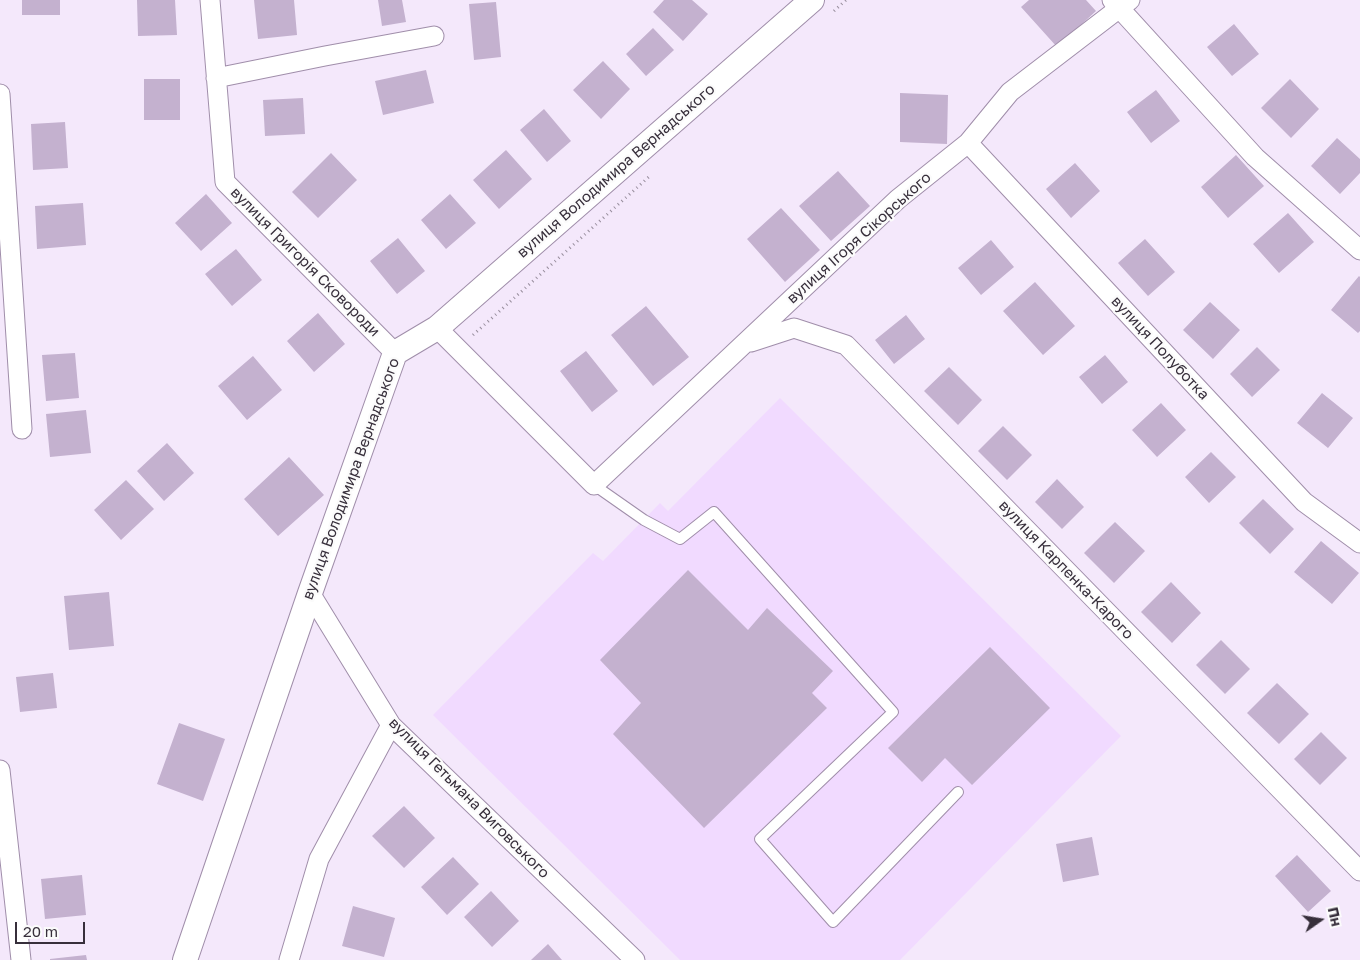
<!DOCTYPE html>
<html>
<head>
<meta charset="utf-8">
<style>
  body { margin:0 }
  #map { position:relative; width:1360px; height:960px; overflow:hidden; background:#f4e8fb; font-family:"Golos Text",sans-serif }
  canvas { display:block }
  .north { position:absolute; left:1295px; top:895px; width:50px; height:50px; -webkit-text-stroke:4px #fbfbfb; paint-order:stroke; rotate:77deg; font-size:14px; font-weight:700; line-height:20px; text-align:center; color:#372f3b }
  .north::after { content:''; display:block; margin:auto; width:18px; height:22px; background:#372f3b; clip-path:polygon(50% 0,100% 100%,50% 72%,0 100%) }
  .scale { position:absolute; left:15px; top:922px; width:70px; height:22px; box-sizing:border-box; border:2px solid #372f3b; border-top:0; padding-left:6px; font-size:15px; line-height:18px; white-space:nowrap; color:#372f3b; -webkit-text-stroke:4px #fbfbfb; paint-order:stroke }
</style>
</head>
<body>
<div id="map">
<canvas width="1360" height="960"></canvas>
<div class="north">Пн</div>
<div class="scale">20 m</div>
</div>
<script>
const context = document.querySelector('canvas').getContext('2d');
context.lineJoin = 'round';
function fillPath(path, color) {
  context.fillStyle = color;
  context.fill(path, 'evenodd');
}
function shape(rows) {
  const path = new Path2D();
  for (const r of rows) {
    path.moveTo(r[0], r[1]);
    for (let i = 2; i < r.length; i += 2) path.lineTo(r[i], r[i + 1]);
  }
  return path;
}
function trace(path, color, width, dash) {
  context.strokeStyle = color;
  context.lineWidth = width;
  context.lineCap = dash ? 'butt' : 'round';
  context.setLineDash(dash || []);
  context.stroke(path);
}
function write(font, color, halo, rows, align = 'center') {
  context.font = font + ' "Golos Text",sans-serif';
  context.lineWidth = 4.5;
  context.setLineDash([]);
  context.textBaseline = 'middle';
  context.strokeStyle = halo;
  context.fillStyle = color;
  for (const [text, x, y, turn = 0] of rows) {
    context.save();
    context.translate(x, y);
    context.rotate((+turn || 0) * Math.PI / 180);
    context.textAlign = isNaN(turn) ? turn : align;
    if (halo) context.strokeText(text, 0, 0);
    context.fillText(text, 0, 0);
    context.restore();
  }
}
const built = shape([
  [780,398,1121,736,900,960,680,960,433,715,593,553,603,561,660,503,668,511]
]);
const building = shape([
  [22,0,60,0,60,15,22,15],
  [137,0,175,0,177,35,138,36],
  [254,0,294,0,297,35,258,39],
  [378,0,402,0,406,22,382,26],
  [664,0,692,0,708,14,683,41,653,12],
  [1029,0,1086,0,1096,11,1057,47,1021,7],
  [496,2,501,57,474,60,469,4],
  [1234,24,1259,54,1232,76,1207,47],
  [653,28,674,50,646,76,626,54],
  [603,61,630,89,601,119,573,90],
  [426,70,434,103,383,115,375,81],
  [144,79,180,79,180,120,144,120],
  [1290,79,1319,109,1291,138,1261,108],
  [1156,90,1180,121,1151,143,1127,112],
  [900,93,948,95,947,144,900,142],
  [303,98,305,134,265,136,263,100],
  [544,109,571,141,547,162,520,130],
  [65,122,68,168,33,170,31,124],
  [1337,138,1360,159,1360,173,1340,194,1311,166],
  [506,150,532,179,499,209,473,180],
  [331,153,357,180,318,218,292,192],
  [1236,155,1264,186,1228,218,1201,187],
  [1075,163,1100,191,1071,218,1046,189],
  [838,171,870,206,831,241,799,206],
  [206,194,232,223,201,251,175,223],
  [450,194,476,223,446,249,421,220],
  [83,203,86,245,37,249,35,206],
  [781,208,820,250,785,282,747,239],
  [1288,213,1314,242,1279,273,1253,244],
  [398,238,425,271,397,294,370,261],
  [1145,239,1175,272,1148,296,1118,263],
  [991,240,1014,267,981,295,958,268],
  [236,249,262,280,232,306,205,274],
  [1359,276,1360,277,1360,331,1358,333,1331,310],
  [1035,282,1075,326,1043,355,1003,311],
  [1210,302,1240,330,1213,359,1183,330],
  [646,306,689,357,653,386,611,335],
  [318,313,345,344,314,372,287,341],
  [906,315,925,339,894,364,875,340],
  [1257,347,1280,370,1252,397,1230,374],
  [586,351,618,391,592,412,560,371],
  [75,353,79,398,46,401,42,355],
  [1105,355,1128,382,1102,404,1079,377],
  [253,356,282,390,247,420,218,386],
  [949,367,982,400,958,425,924,391],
  [1322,393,1353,418,1328,448,1297,423],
  [1161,403,1186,430,1157,457,1132,430],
  [86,410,91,453,50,457,46,414],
  [1003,426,1032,455,1007,480,978,451],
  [167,443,194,473,164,501,137,471],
  [1211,452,1236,477,1209,503,1185,477],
  [289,457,324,495,278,536,244,499],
  [1057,479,1084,507,1062,529,1035,502],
  [126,480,154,509,121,540,94,510],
  [1263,499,1294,529,1270,554,1239,523],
  [1115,522,1145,551,1114,583,1084,553],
  [1321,541,1359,573,1332,604,1294,572],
  [688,570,748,630,767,608,833,671,812,693,827,708,704,828,613,734,641,703,600,660],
  [1171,582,1201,613,1172,643,1141,612],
  [109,592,114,646,69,650,64,596],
  [1221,640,1250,669,1225,694,1196,665],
  [990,647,1050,708,972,785,945,758,922,782,888,748],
  [53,673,57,708,20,712,16,677],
  [1277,683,1309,714,1279,744,1247,713],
  [179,723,225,739,203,801,157,784],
  [1321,732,1347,758,1320,785,1294,759],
  [404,806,435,838,404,868,372,836],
  [1092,837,1099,875,1063,882,1056,844],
  [1297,855,1331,891,1308,912,1275,876],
  [453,857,479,884,447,915,421,887],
  [82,875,86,915,45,919,41,879],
  [491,891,519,921,492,947,464,917],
  [353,906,395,918,384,957,342,946],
  [548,944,562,960,531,960],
  [86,955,87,960,50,960,50,959]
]);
const path = shape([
  [834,11,846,0],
  [473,335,651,175]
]);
const service = shape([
  [594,485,644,520,680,539,714,512,893,712,760,839,833,922,958,792]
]);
const minor = shape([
  [210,0,225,182,395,353],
  [1112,0,1255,157,1360,250],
  [216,78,325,56,434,36],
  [0,94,22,429],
  [968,143,1304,502,1360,543],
  [437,328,594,485,898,199,968,143,1010,92,1130,0],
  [751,342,794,328,846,345,1360,871],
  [310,593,391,725,635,960],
  [0,770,21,960],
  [289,960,319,859,391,725]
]);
const tertiary = shape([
  [185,960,310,593,395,353,437,328,812,0]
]);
const streetNames = [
  ["вулиця Володимира Вернадського",616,171,-41],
  ["вулиця Ігоря Сікорського",859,238,-42],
  ["вулиця Григорія Сковороди",305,262,45],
  ["вулиця Полуботка",1160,348,47],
  ["вулиця Володимира Вернадського",351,479,-70],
  ["вулиця Карпенка-Карого",1066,570,46],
  ["вулиця Гетьмана Виговського",469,798,45]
];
fillPath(built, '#f1daff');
fillPath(building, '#c4b1cf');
trace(service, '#a08eaa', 12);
trace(minor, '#a08eaa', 21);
trace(tertiary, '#a08eaa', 26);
trace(path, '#988e9d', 3, [1, 4]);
trace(service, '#fff', 10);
trace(minor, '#fff', 19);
trace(tertiary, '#fff', 24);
write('15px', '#372f3b', '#fbfbfb', streetNames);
</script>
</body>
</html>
